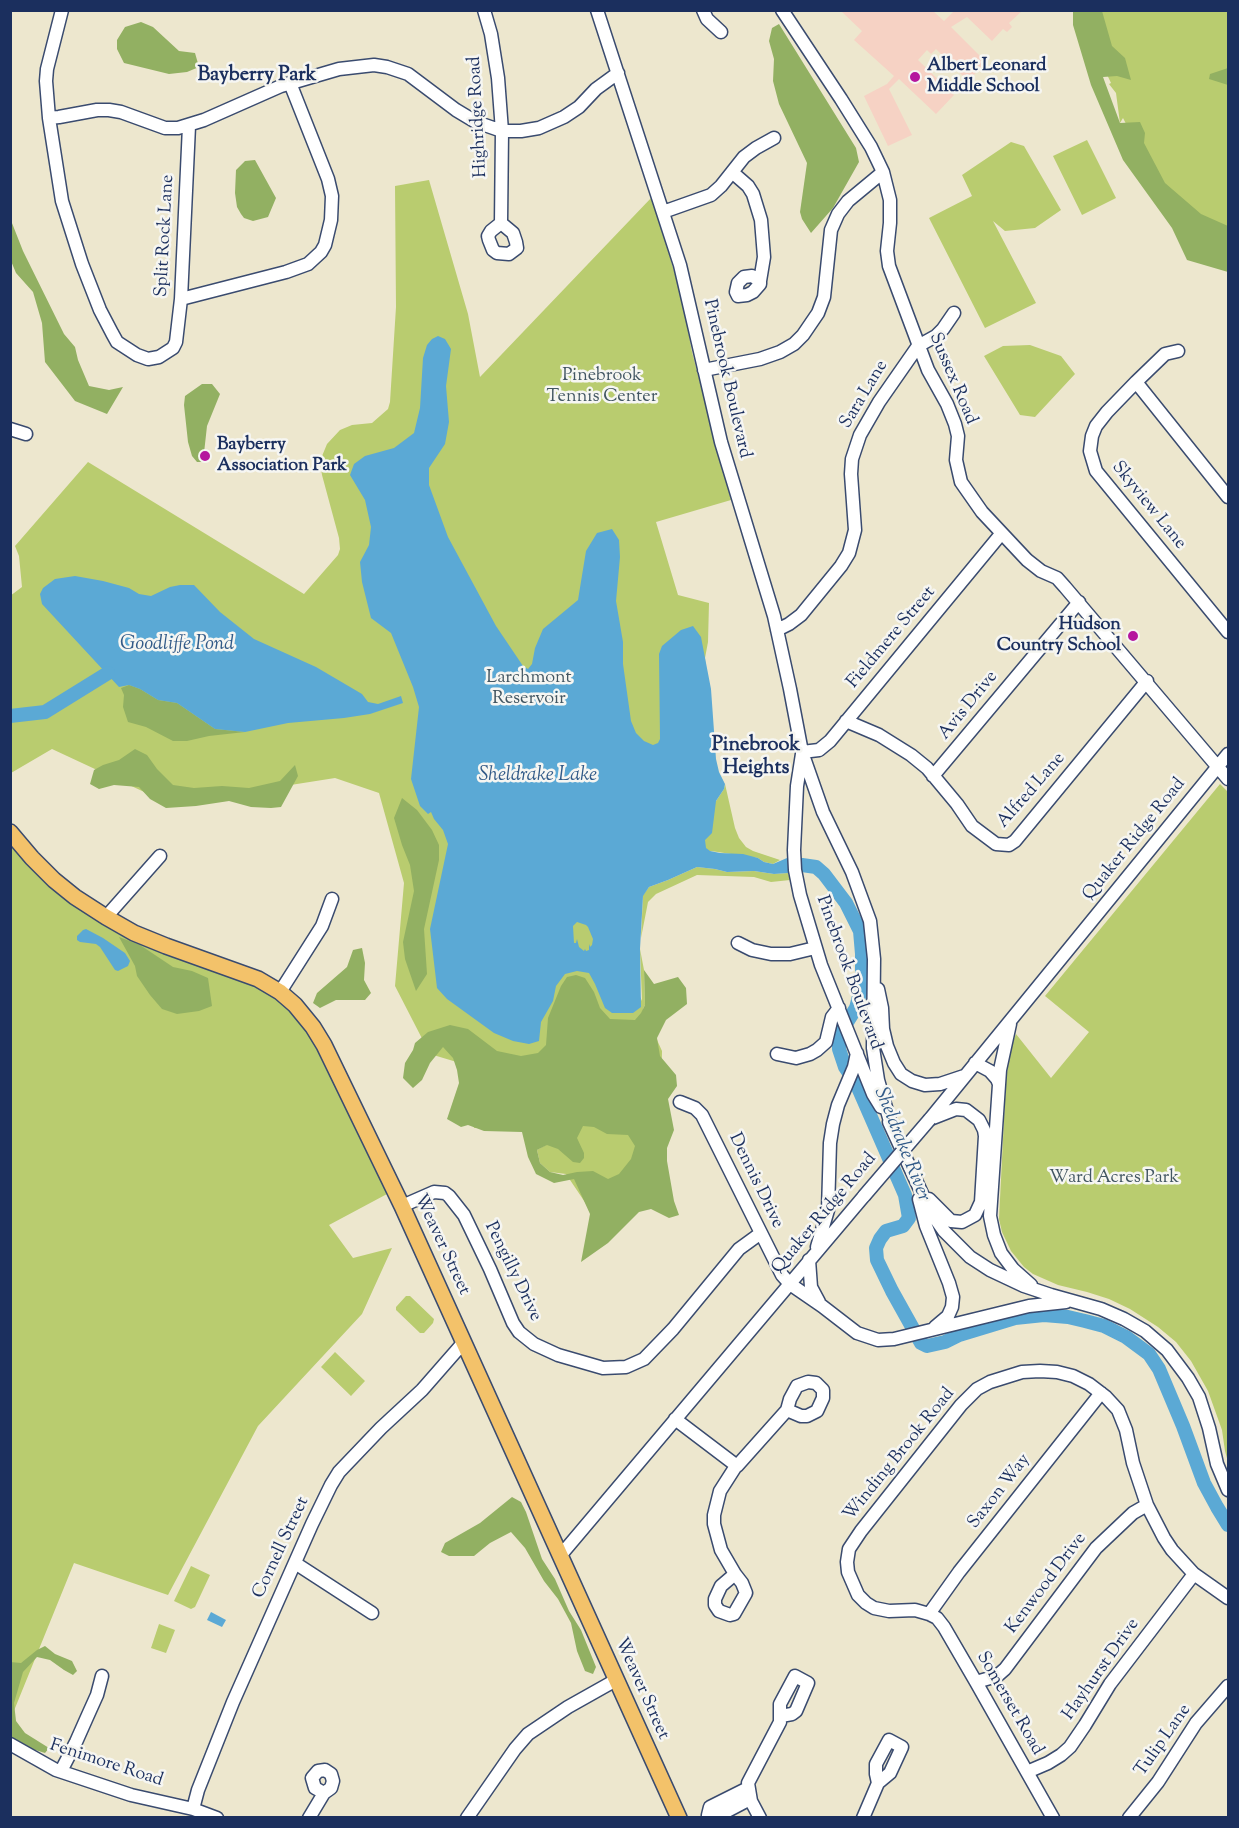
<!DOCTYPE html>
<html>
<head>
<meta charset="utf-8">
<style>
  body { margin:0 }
  #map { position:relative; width:1239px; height:1828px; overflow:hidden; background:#ede7ce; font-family:"Sorts Mill Goudy",serif }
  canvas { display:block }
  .frame { position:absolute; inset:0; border:12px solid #1b2f5e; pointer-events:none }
</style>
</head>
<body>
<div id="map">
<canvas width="1239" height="1828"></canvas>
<div class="frame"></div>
</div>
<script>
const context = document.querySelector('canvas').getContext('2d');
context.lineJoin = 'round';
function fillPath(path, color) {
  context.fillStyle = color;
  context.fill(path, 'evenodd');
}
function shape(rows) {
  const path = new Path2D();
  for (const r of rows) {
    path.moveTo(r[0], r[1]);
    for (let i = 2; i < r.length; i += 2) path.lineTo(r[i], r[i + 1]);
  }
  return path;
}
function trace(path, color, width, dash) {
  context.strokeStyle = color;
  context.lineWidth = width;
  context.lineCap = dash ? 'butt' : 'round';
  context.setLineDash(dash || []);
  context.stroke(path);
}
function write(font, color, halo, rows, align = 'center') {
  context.font = font + ' "Sorts Mill Goudy",serif';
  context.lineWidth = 5;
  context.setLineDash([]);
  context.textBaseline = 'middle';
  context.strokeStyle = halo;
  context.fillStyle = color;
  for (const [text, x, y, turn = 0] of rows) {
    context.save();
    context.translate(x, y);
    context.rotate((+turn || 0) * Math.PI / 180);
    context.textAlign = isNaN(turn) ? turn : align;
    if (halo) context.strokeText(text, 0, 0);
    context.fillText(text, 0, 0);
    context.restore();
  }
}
const built = shape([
  [843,11,933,11,944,21,954,11,1022,11,1009,23,1012,27,1007,32,1003,29,992,41,967,17,951,27,986,62,968,81,936,49,931,54,927,50,918,60,954,95,936,114,899,79,889,89,912,135,888,146,864,96,887,84,894,76,854,40,862,31,842,12]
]);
const green = shape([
  [1077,11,1228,11,1228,247,1187,242,1123,118,1120,123,1116,93,1109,84,1111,83],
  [1087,140,1116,198,1082,215,1053,156],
  [1011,142,1024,146,1061,210,1035,228,1005,231,993,221,1036,303,985,328,929,218,972,196,962,175],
  [429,180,468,314,480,377,652,197,682,298,692,352,731,500,656,522,678,595,709,603,708,642,705,658,716,801,724,789,725,784,735,828,739,838,746,847,753,851,780,860,773,864,764,862,758,858,711,851,646,878,615,942,642,1001,640,949,644,970,645,1005,643,1009,662,1051,661,1099,601,1226,566,1174,550,1172,540,1163,537,1150,546,1145,534,1127,474,1128,479,1099,460,1063,430,1054,395,986,404,883,379,793,335,778,170,804,52,749,11,773,10,596,22,587,19,556,15,546,88,462,304,594,338,555,340,549,339,538,322,475,320,461,327,444,340,430,352,425,372,423,388,409,390,402,396,307,395,186],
  [1030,345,1061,356,1075,374,1035,417,1020,415,984,356,1003,346],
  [1220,784,1228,792,1228,1462,1225,1451,1222,1430,1208,1391,1191,1361,1176,1342,1158,1327,1130,1309,1109,1299,1087,1292,1058,1285,1033,1274,1024,1267,1011,1251,1002,1232,999,1219,1006,1079,1011,1047,1016,1034,1051,1078,1089,1032,1045,996],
  [11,836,68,900,110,928,264,988,312,1030,349,1103,387,1194,329,1225,353,1258,392,1248,362,1314,258,1426,168,1595,74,1563,11,1718],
  [697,867,715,869,727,872,754,871,774,874,788,873,790,880,771,882,754,877,697,875,656,894,648,902,641,938,643,895,649,887,668,880],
  [406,1296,410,1296,434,1319,433,1323,424,1333,420,1333,396,1310,396,1307],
  [335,1352,365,1381,351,1396,321,1367],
  [191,1566,210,1575,195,1607,191,1609,174,1601],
  [159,1624,175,1630,166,1653,151,1648]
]);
const forest = shape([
  [1073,11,1102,11,1112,46,1125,58,1131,80,1117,76,1103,77,1120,123,1140,122,1145,133,1144,143,1165,183,1201,214,1228,226,1228,272,1187,260,1172,228,1123,160,1091,85,1073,25],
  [141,22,153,27,179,51,195,53,199,67,187,72,169,74,124,63,117,49,117,40,125,27],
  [779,24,856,148,859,162,833,208,811,233,802,219,800,212,807,163,779,104,773,81,774,59,769,41,772,28],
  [1228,68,1228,85,1209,79,1210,74],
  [255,160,276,198,268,217,253,221,244,218,241,214,237,207,235,193,236,170,245,161],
  [10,218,23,251,64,334,75,347,78,360,89,386,109,390,123,387,107,414,75,401,45,362,42,323,33,292,16,273,11,261],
  [202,384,212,384,220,394,207,426,203,462,197,462,192,456,188,442,184,405,185,396],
  [129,685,140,689,158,700,177,703,215,729,245,732,209,736,187,741,173,741,146,727,128,722,123,707,124,695,121,688],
  [135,749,147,755,157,769,173,785,194,788,222,786,249,788,280,781,295,765,298,776,281,807,271,808,251,807,229,801,196,806,166,808,150,799,139,787,114,785,99,789,90,784,94,770,103,765,119,760],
  [402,798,417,810,432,830,439,845,439,860,424,929,427,974,416,991,405,959,403,942,414,891,410,865,402,845,394,818],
  [119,937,140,945,173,967,192,971,208,978,212,1006,199,1011,177,1014,162,1009,150,995,137,976,135,966],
  [362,948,365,963,364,980,371,993,365,1000,336,1000,320,1008,313,1003,317,993,347,967,353,950],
  [644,970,654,984,678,977,686,988,687,1004,666,1020,657,1038,660,1056,676,1075,677,1086,668,1099,674,1130,667,1148,667,1161,674,1201,679,1215,669,1218,651,1209,639,1212,608,1243,581,1262,590,1214,574,1179,554,1183,536,1174,528,1157,522,1132,484,1131,468,1125,461,1127,447,1119,459,1083,457,1070,453,1058,443,1047,430,1063,422,1080,413,1088,403,1078,405,1063,413,1050,415,1043,428,1032,450,1025,468,1029,497,1051,521,1056,538,1053,546,1045,548,1018,561,986,567,977,576,975,585,978,594,992,600,1008,610,1019,635,1020,641,1013,645,1005],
  [583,1126,594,1127,607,1134,628,1135,635,1146,631,1159,619,1174,608,1179,593,1171,577,1172,563,1175,550,1172,540,1163,537,1150,547,1145,558,1149,573,1162,580,1163,584,1158,584,1153,577,1138],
  [512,1497,521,1502,526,1512,542,1559,555,1579,569,1611,581,1630,596,1667,593,1674,585,1671,577,1651,571,1623,558,1599,544,1581,525,1548,511,1532,490,1543,474,1556,449,1556,441,1552,445,1543,480,1523],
  [45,1646,55,1654,72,1661,77,1671,73,1675,64,1670,50,1660,37,1657,23,1672,14,1703,16,1721,25,1733,49,1748,45,1753,32,1749,11,1738,10,1662,21,1663,37,1650]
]);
const water = shape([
  [438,336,445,339,451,349,446,386,449,422,445,444,429,468,429,485,448,537,496,626,523,666,528,669,532,664,535,648,543,629,578,600,586,551,597,533,612,529,619,540,620,557,616,601,623,642,623,664,631,721,636,733,644,741,653,745,658,743,660,739,659,654,662,646,681,630,693,626,701,637,711,689,716,759,719,772,725,784,724,789,716,801,712,833,705,840,706,848,710,851,720,853,743,854,758,858,764,862,773,864,787,858,788,860,799,862,802,865,788,872,788,873,774,874,754,871,727,872,715,869,697,867,668,880,649,887,643,896,640,949,641,1007,633,1013,612,1013,605,1008,595,984,589,973,577,971,565,974,556,986,553,1001,541,1022,539,1041,529,1044,513,1041,494,1033,447,999,437,988,430,929,448,844,443,830,434,819,431,812,428,814,420,806,411,779,419,707,413,687,391,633,371,618,362,582,360,562,369,545,371,527,365,500,350,475,354,464,365,456,394,448,414,433,420,408,423,358,427,345,432,339],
  [577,922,586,925,588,927,593,939,592,945,590,947,589,944,589,950,586,951,585,949,584,951,579,947,577,939,576,943,574,943,573,926],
  [75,576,103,581,129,588,139,594,151,596,170,587,180,585,194,585,220,612,254,639,316,667,362,694,368,702,378,704,401,696,403,703,370,714,344,718,288,723,245,732,215,729,177,703,158,700,140,689,129,685,119,687,42,604,40,594,43,588,55,579],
  [86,929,103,938,125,953,130,961,128,966,118,971,115,970,100,947,96,944,80,942,77,940,77,936,83,930],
  [211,1612,226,1620,222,1627,207,1620]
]);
const river = shape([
  [10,716,45,712,108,673],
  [802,865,816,867,824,874,846,903,860,931,862,954,862,985,856,1008,839,1035,839,1049,845,1067,856,1083,905,1195,909,1218,903,1226,886,1231,880,1239,876,1248,877,1260,892,1291,921,1343,927,1346,945,1342,959,1335,1015,1318,1044,1315,1068,1317,1085,1321,1104,1326,1126,1337,1149,1354,1159,1369,1183,1426,1204,1483,1217,1507,1228,1525]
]);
const minor = shape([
  [62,10,47,69,46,81,49,118,62,201,82,264,100,310,112,333,117,342,137,355,148,359,159,357,173,348,176,342,181,299,189,126],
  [484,10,491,34,498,78,502,131,501,223],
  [597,10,680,265,721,442,774,616,790,689,802,752,823,812,852,872,870,921,874,959,873,1048,878,1080,892,1128],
  [703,10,707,19,721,32],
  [782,10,841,99,871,147,883,172,890,200,890,223,887,251,889,266,928,370,947,404,955,424,958,436,956,460,961,482,982,512,1027,560,1041,571,1057,578,1065,587,1228,779],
  [49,118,59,117,97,110,109,110,121,112,165,128,178,128,204,120,281,86,339,69,374,65,387,67,408,74,456,110,476,122,502,131,521,131,539,128,564,117,579,107,596,89,618,73],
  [732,172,748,186,753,194,761,220,764,257,760,281],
  [663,212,711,195,721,186,744,157,756,148,774,138],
  [501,223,513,233,516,242,517,248,509,254,497,253,493,250,489,240,488,236,491,231,501,223],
  [752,276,760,281,760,284,753,292,747,295,738,296,736,292,738,283,744,277,752,276],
  [181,299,286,272,308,264,321,252,325,245,331,220,332,196,328,179,290,83],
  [1178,351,1165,354,1136,382,1107,412,1096,426,1092,436,1090,451,1096,471,1228,632],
  [704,370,760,359,780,352,794,344,803,335,818,313,824,297,831,230,838,214,848,201,883,172],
  [1136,382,1228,497],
  [10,429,26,434],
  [777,630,789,624,801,615,841,566,849,553,855,530,851,474,852,459,860,435,879,402,918,346,936,336,943,329,954,313],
  [846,721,879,735,911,755,927,768,957,804,972,826,996,844,1009,845,1015,841,1147,681],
  [802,752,819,750,830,741,1001,534],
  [802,754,797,786,794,850,795,870,800,895,821,965,873,1094,881,1107],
  [933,776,1079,602],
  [106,917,160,856],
  [738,943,752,950,771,954,790,954,815,948],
  [878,989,882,1008,883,1029,887,1046,894,1063,901,1074,912,1081,925,1085,940,1084,964,1076],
  [280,992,322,926,332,899],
  [1010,1024,1000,1070,990,1216,994,1235,1001,1253,1013,1269,1031,1285],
  [777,1054,796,1058,810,1054,817,1050,826,1042,832,1017,839,1008],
  [975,1063,990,1071,997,1079,999,1084],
  [680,1102,695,1108,702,1115,782,1275,790,1284,822,1306,857,1333,878,1340,894,1339,1029,1306,1066,1302],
  [930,1119,1228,754],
  [889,1122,930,1211,944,1231,970,1257,990,1270,1024,1286,1051,1295,1101,1309,1124,1319,1145,1331,1167,1350,1188,1378,1199,1397,1209,1428,1217,1464,1228,1490],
  [919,1199,926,1226,949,1283,953,1297,952,1307,948,1316,935,1327],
  [929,1199,951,1221,962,1222,975,1215,981,1202,985,1136,984,1130,979,1120,966,1110,956,1109,933,1118],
  [402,1206,434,1192,445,1193,449,1196,464,1215,490,1269,513,1323,519,1332,534,1344,558,1355,603,1368,626,1367,644,1359,673,1329,739,1249,761,1233],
  [817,1247,828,1210,830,1143,833,1124,838,1105,854,1067,857,1053],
  [809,1260,811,1287,819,1302],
  [808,1382,816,1383,823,1390,823,1398,817,1411,807,1416,801,1416,787,1410,790,1399,797,1386,808,1382],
  [675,1419,737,1466,787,1410],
  [560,1556,864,1196],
  [295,1563,372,1613],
  [735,1574,721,1550,714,1524,714,1515,720,1491,736,1466],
  [735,1574,742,1583,746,1593,734,1614,730,1615,719,1611,715,1605,715,1599,721,1586,735,1574],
  [929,1614,959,1572,1101,1393],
  [976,1682,997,1676,1005,1669,1096,1548,1133,1513,1147,1505],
  [10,1744,56,1770,131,1795,193,1809,217,1818],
  [325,1770,331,1774,333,1781,331,1788,324,1793,315,1788,312,1778,318,1771,325,1770],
  [61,1771,76,1742,88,1715,97,1695,102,1676],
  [1027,1772,1048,1763,1061,1755,1070,1747,1085,1725,1110,1684,1194,1574],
  [193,1809,198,1790,233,1702,312,1524,331,1485,339,1472,381,1428,422,1390,464,1342],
  [309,1818,324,1793],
  [467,1818,515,1749,528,1734,568,1707,616,1680],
  [713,1818,708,1815,710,1807,748,1788],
  [714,1818,750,1799],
  [760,1818,751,1801,748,1783,780,1722,780,1704,795,1676,808,1683,796,1711,792,1714,781,1716],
  [863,1818,878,1783,890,1773,902,1747,889,1740,876,1764,876,1774,878,1783],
  [1053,1818,976,1682,944,1627,937,1618,929,1614,915,1610,889,1611,874,1608,866,1603,858,1595,848,1572,847,1562,849,1549,861,1531,961,1405,977,1389,990,1382,1022,1372,1040,1371,1057,1372,1073,1376,1089,1384,1106,1397,1118,1410,1126,1430,1133,1463,1147,1505,1164,1538,1172,1550,1194,1574,1228,1598],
  [1129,1818,1158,1782,1196,1723,1228,1686]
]);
const major = shape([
  [10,832,32,858,54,880,75,897,106,917,134,933,166,946,258,979,280,992,295,1005,313,1027,324,1045,402,1206,679,1818]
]);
const minorBridge = shape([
  [864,1196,930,1119]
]);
const markers = [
  [915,77,6,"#b5179e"],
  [205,456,6,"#b5179e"],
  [1133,636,6,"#b5179e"]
];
const poiNames = [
  ["Albert Leonard",927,67],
  ["Middle School",927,88],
  ["Bayberry",217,446],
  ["Association Park",217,467],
  ["Hudson",1121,626,"right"],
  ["Country School",1121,647,"right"]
];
const streetNames = [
  ["Highridge Road",479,117,-93],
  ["Split Rock Lane",166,236,-87],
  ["Pinebrook Boulevard",726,379,77],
  ["Sussex Road",952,379,67],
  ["Sara Lane",865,395,-59],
  ["Skyview Lane",1148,506,51],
  ["Fieldmere Street",892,638,-50],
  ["Avis Drive",969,706,-51],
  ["Alfred Lane",1032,791,-49],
  ["Quaker Ridge Road",1135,840,-51],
  ["Pinebrook Boulevard",848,973,70],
  ["Dennis Drive",755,1181,64],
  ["Quaker Ridge Road",825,1214,-50],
  ["Weaver Street",441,1245,65],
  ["Pengilly Drive",512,1272,64],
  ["Winding Brook Road",900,1455,-51],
  ["Saxon Way",1000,1492,-52],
  ["Cornell Street",282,1548,-65],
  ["Kenwood Drive",1047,1584,-53],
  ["Hayhurst Drive",1102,1670,-55],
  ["Weaver Street",641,1689,66],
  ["Somerset Road",1009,1704,60],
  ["Tulip Lane",1164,1741,-55],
  ["Fenimore Road",106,1764,18]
];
const parkNames = [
  ["Pinebrook",602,377],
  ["Tennis Center",602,398],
  ["Larchmont",529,679],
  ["Reservoir",529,700],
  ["Ward Acres Park",1114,1179]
];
const neighbourhoodNames = [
  ["Bayberry Park",257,77],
  ["Pinebrook",756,747],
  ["Heights",756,770]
];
const waterNames = [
  ["Goodliffe Pond",177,646],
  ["Sheldrake Lake",538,777],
  ["Sheldrake River",901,1145,68]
];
fillPath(built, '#f6d2c4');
fillPath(green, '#b9cc6f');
fillPath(forest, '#92b062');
fillPath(water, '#5ba9d5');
trace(river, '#5ba9d5', 14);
trace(minor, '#3a4b6f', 15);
trace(major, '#3a4b6f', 18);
trace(minor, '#fff', 12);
trace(major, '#f3c26a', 15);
trace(minorBridge, '#3a4b6f', 15, []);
trace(minorBridge, '#fff', 12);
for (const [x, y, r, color] of markers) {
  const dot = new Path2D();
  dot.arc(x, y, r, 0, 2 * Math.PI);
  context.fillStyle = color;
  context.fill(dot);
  trace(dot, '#f6f6f2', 2);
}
write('bold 18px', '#1b2f5e', '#f6f6f2', poiNames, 'left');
write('18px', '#1b2f5e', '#f6f6f2', streetNames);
write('18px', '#425662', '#f6f6f2', parkNames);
write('bold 20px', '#1b2f5e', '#f6f6f2', neighbourhoodNames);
write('italic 20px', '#315a88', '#f6f6f2', waterNames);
</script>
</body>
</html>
